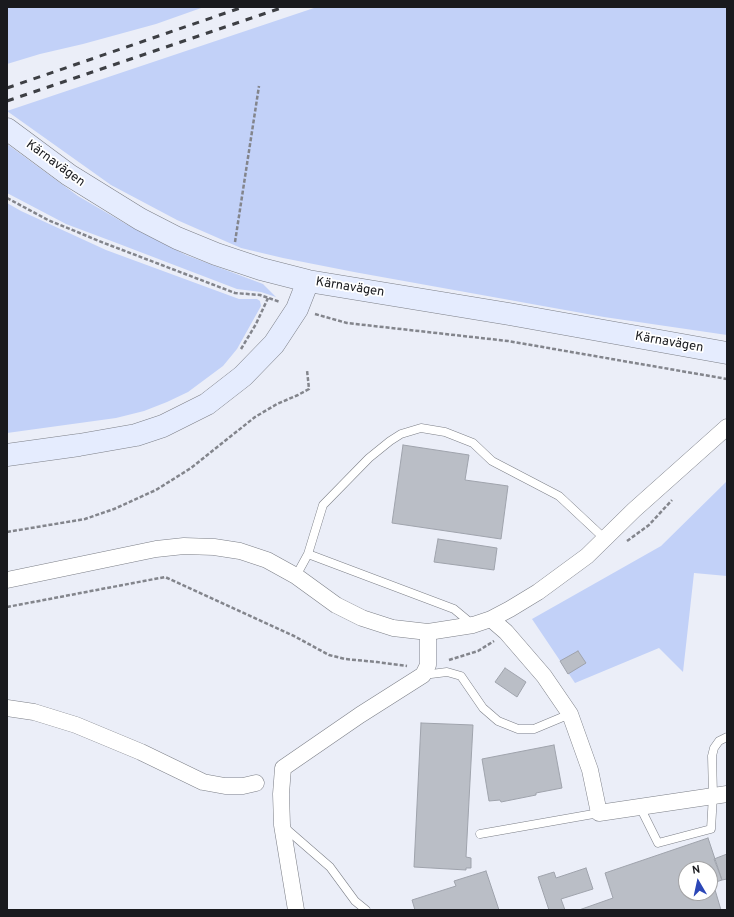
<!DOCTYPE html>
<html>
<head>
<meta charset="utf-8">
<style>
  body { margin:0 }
  #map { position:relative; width:734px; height:917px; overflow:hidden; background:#ebeef8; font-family:Overpass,sans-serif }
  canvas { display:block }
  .frame { position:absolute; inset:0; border:8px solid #191a1e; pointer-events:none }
  .north { position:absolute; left:678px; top:861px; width:40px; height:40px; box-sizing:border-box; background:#fff; border:1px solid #a3a3a5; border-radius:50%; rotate:351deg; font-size:11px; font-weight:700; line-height:16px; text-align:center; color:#191a1e }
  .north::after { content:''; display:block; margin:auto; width:14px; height:18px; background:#2c47b7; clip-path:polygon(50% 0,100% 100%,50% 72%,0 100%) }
</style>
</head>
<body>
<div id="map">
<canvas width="734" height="917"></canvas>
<div class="frame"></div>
<div class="north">N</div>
</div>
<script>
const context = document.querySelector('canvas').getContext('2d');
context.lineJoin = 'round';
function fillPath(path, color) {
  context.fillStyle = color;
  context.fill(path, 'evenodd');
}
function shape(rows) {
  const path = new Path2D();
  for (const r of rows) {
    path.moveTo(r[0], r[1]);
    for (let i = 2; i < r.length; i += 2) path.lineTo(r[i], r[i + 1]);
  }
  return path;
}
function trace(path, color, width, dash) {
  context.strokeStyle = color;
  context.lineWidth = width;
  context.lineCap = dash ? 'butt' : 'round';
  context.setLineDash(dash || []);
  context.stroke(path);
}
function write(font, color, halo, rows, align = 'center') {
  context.font = font + ' Overpass,sans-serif';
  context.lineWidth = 3.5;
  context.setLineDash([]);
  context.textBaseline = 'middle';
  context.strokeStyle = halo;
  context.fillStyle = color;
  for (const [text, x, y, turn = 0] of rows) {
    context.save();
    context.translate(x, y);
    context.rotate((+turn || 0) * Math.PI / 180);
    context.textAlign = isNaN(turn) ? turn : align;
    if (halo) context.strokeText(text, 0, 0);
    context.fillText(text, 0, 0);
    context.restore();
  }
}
const green = shape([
  [7,7,204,7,156,24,83,44,40,54,7,64],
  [317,7,727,7,727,335,604,317,354,272,283,258,241,248,177,220,111,185,7,111],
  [7,144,78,196,126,224,186,255,263,284,276,297,261,292,237,289,114,242,66,224,7,193],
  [7,203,21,211,106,250,239,299,257,299,260,301,261,306,237,349,223,366,188,392,167,402,144,411,116,418,7,433],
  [727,481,727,576,694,573,683,672,659,648,575,683,532,619,661,546]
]);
const building = shape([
  [403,445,469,455,465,480,508,486,501,539,392,523,403,445],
  [438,539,497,548,494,570,434,562,438,539],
  [578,651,586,663,568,674,560,661,578,651],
  [505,668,526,682,517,697,495,682,505,668],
  [421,723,473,725,466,857,471,858,471,868,466,868,466,870,414,867,421,723],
  [554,745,562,788,536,793,536,795,501,802,500,800,489,801,482,759,554,745],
  [708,838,722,880,713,883,721,910,579,910,613,898,605,873,708,838],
  [686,869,710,869,710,893,686,893,686,869],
  [727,854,727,879,722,880,714,859,727,854],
  [586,868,593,889,561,899,565,910,549,910,538,877,554,872,556,878,586,868],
  [486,871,499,910,415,910,412,900,456,886,454,881,486,871]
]);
const path = shape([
  [7,198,48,220,104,243,235,293,260,295,280,302],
  [235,242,259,86],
  [315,314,347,323,508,341,727,379],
  [241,349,256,324,268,298],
  [7,532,85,519,114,509,156,490,191,468,255,417,277,404,298,395,309,389,307,370],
  [627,541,649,525,672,500],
  [7,607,165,577,294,636,329,655,345,659,377,662,407,666],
  [449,660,478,651,494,641]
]);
const lane = shape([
  [308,554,454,609,472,624],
  [296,576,308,554,323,505,369,458,390,441,401,434,421,428,445,432,473,443,492,461,559,496,605,539],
  [423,675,447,672,461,676,483,708,498,721,518,729,534,729,570,714],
  [640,807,658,843,711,829,713,795,712,756,714,748,719,741,727,737],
  [284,827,330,867,355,901,366,910],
  [480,834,599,813]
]);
const street = shape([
  [7,580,156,549,184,546,214,547,240,551,267,560,296,576,336,605,362,618,393,628,428,632,473,625,491,619,510,609,538,592,587,556,634,510,727,427],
  [491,619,506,632,544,676,570,714,590,770,599,813,727,794],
  [7,708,34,712,76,725,141,752,203,782,225,786,243,786,256,783],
  [296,910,282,825,281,794,283,768,360,715,423,675,428,665,428,632]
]);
const secondary = shape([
  [7,129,69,175,140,219,177,238,216,254,261,269,308,281,509,314,727,353],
  [7,455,79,445,136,435,163,426,207,404,243,376,274,344,297,309,308,281]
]);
const rail = shape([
  [7,88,243,7],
  [7,101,284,7]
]);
const streetNames = [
  ["Kärnavägen",55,164,36],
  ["Kärnavägen",350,288,9],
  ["Kärnavägen",669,343,10]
];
fillPath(green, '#c2d1f8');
fillPath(building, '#babec6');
trace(building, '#9fa3ac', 1);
trace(lane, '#7c7f87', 9);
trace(street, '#7c7f87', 17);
trace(secondary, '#7c7f87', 23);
trace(path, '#83858c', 2.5, [4, 2]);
trace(lane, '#fff', 8);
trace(street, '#fff', 16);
trace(secondary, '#e5ecfe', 22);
trace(rail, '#3d3f44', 3, [7, 7]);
write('13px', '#191a1e', '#fff', streetNames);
</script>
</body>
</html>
